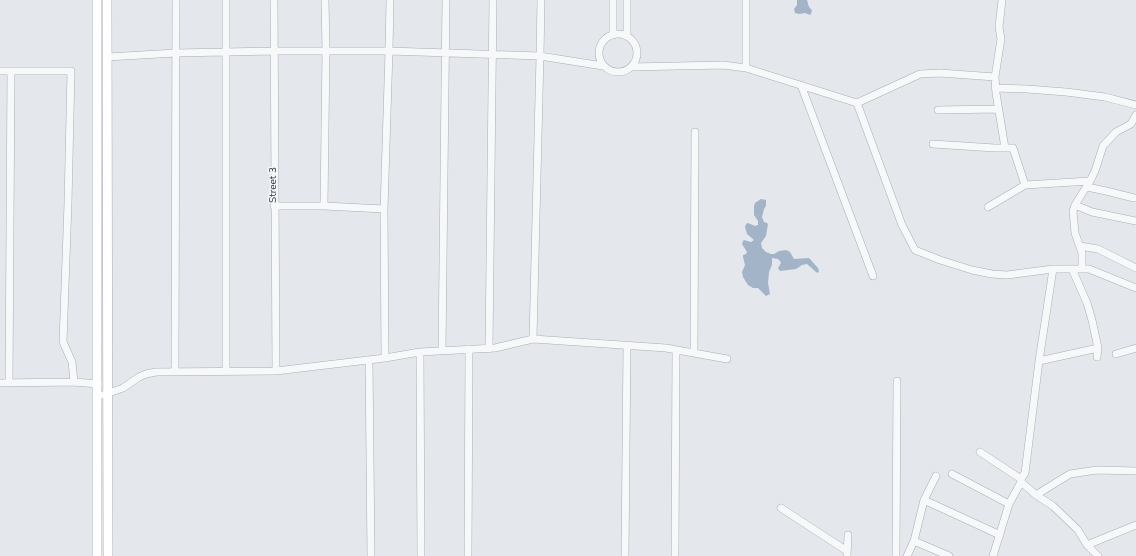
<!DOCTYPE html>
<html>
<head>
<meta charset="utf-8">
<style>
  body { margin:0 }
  canvas { display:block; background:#e4e7eb }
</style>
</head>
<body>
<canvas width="1136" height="556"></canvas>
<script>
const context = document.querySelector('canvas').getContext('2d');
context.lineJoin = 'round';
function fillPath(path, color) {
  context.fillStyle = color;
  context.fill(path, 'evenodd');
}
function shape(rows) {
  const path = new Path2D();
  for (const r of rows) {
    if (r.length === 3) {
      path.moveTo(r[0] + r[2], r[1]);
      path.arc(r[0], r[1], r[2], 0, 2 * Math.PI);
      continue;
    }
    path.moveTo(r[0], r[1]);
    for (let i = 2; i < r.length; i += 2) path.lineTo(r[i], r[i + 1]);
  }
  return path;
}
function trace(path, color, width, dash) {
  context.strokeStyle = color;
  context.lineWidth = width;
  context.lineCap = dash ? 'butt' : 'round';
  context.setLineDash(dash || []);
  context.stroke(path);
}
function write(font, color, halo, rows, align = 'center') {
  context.font = font + ' "Nunito Sans",sans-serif';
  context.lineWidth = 3;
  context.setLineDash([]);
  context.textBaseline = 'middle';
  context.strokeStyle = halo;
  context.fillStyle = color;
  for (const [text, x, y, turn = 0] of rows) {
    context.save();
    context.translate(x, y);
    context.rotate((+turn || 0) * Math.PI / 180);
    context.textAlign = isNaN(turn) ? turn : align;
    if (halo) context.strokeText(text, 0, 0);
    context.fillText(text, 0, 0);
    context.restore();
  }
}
const water = shape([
  [797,0,807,0,809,7,812,10,811,14,810,15,805,13,799,14,795,13,794,9,797,5],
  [761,199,766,200,766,206,764,209,762,217,764,222,767,223,768,224,766,236,761,243,762,248,766,252,771,254,774,254,779,251,786,250,790,252,794,259,809,258,818,268,819,271,818,273,816,272,807,264,802,265,796,269,780,271,778,268,781,263,780,261,778,259,772,258,772,265,769,272,768,283,770,294,766,296,758,288,753,288,748,285,743,277,742,272,745,265,743,257,743,255,746,254,747,252,742,244,743,241,744,240,751,242,754,240,747,234,745,227,746,224,748,223,755,226,758,225,758,221,754,215,754,206,755,203]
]);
const minor = shape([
  [274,0,276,371],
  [746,0,746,68],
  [618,53,19],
  [613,35,613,0],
  [627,36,627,0],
  [107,57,176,53,274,51,389,51,540,56,603,66],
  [631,67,723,65,746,68,857,103,920,74,940,73,995,77,996,93,1005,148,1013,148,1025,185],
  [0,71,71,71,68,203,63,342,72,362,74,382],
  [995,77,1001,39,999,27,1002,0],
  [801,85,873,276],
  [995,88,1027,89,1066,92,1105,97,1136,105],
  [857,103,902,225,915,250,940,260,972,270,992,274,1007,275,1053,269,1089,269,1136,288],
  [938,110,998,109],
  [933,144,995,148,1005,148],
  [1087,187,1106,191,1134,198],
  [1075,205,1092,212,1136,221],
  [274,206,324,206,384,209],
  [324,206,326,50,325,0],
  [988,207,1025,185,1090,181],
  [1080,246,1098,249,1136,268],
  [1072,269,1087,303,1092,320,1098,348,1097,357],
  [1082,269,1082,253,1075,233,1073,211,1075,205,1090,181,1095,171,1103,146,1116,132,1131,124,1136,115],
  [533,339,540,56,541,0],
  [489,349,493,0],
  [442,351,446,0],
  [420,352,421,556],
  [694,353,695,132],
  [1116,354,1136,348],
  [385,358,384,209,389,51,390,0],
  [369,360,371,556],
  [1039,361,1098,348],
  [175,372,176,0],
  [226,372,226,0],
  [0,383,74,382,98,384],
  [9,383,11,71],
  [103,395,123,388,139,377,146,374,156,372,276,371,385,358,420,352,495,348,533,339,666,348,727,359],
  [980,452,1021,479],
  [952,474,1009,504],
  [936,476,924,500,1000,535],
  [1021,482,1036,495,1053,506,1078,530,1087,545,1098,556],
  [1036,495,1070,474,1097,470,1136,471],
  [781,508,847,551],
  [914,541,949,556],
  [1087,545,1136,525],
  [468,556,469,349],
  [625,556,627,345],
  [675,556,676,350],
  [847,556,848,535],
  [896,556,897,381],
  [907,556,914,541,924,500],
  [993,556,1009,504,1021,482,1021,479,1025,473,1039,361,1053,269]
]);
const major = shape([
  [97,0,97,556],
  [107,0,108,556]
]);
const streetNames = [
  ["Street 3",274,185,-90]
];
fillPath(water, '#a3b4c8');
trace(minor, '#a9aeb5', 8);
trace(major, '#a5abb6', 10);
trace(minor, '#f7f8fa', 7);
trace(major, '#fff', 9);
write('10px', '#2d3542', '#f4f6f8', streetNames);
</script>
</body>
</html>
